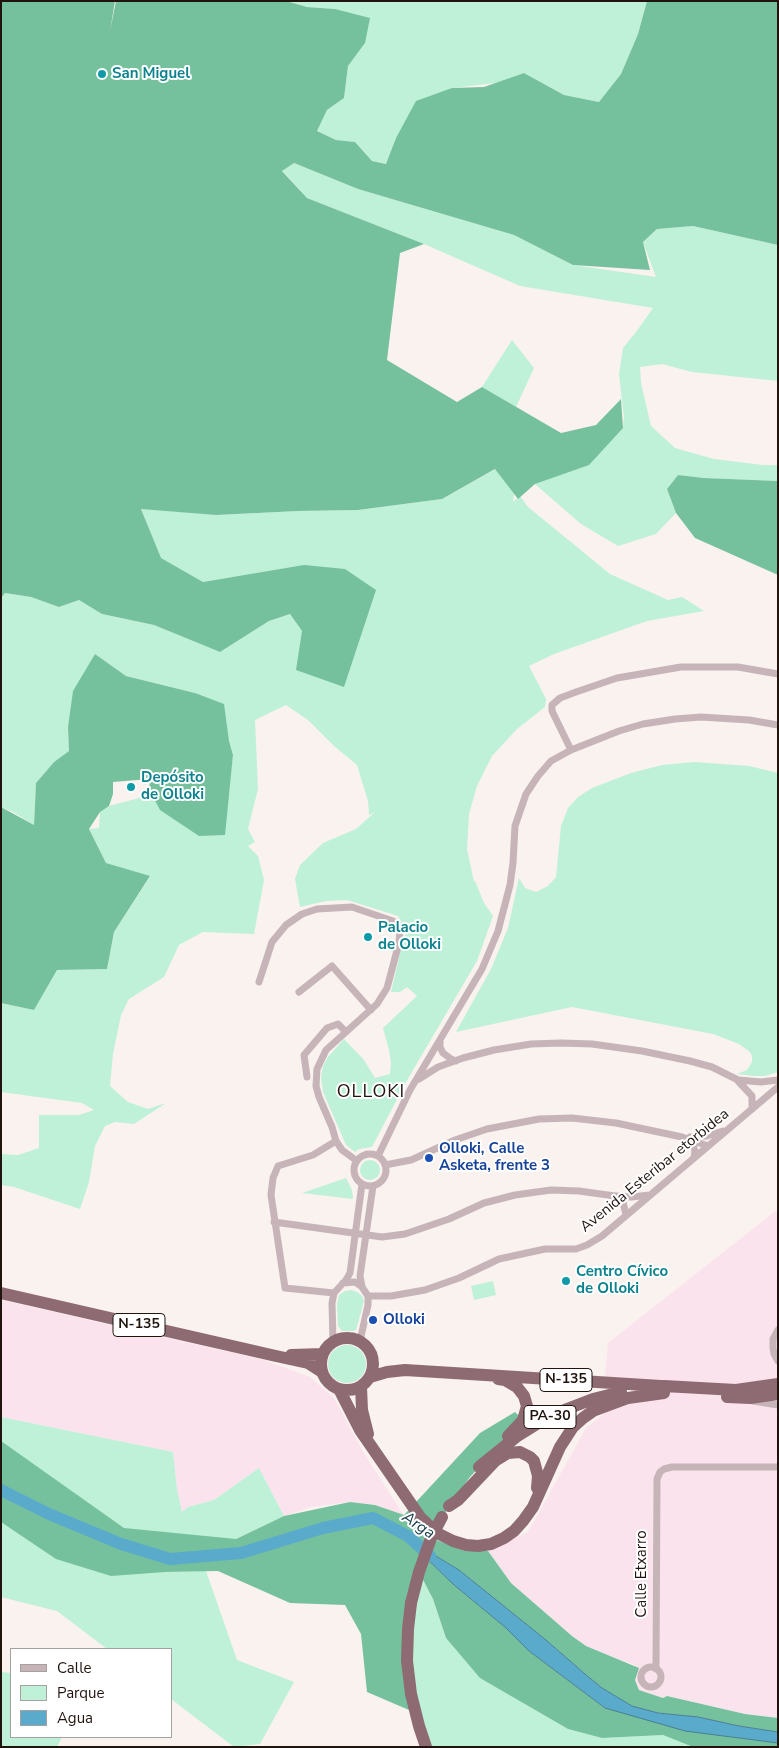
<!DOCTYPE html>
<html>
<head>
<meta charset="utf-8">
<style>
  body { margin:0 }
  #map { position:relative; width:779px; height:1748px; overflow:hidden; background:#faf2ef; font-family:"Nunito Sans",sans-serif }
  canvas { display:block }
  .frame { position:absolute; inset:0; border:2px solid #21140f; pointer-events:none }
  .legend { position:absolute; left:10px; top:1648px; width:162px; height:90px; box-sizing:border-box; background:#fff; border:1px solid #a6a19f; margin:0; padding:6px 9px; list-style:none; font-size:15px; color:#21140f }
  .legend li { display:flex; align-items:center; gap:10px; height:25px }
  .legend b { width:25px; border:1px solid #a6a19f }
</style>
</head>
<body>
<div id="map">
<canvas width="779" height="1748"></canvas>
<div class="frame"></div>
<ul class="legend">
<li><b style="height:6px;background:#c6b4b8"></b>Calle</li>
<li><b style="height:14px;background:#bef1d7"></b>Parque</li>
<li><b style="height:14px;background:#5aabcb"></b>Agua</li>
</ul>
</div>
<script>
const context = document.querySelector('canvas').getContext('2d');
context.lineJoin = 'round';
function fillPath(path, color) {
  context.fillStyle = color;
  context.fill(path, 'evenodd');
}
function shape(rows) {
  const path = new Path2D();
  for (const r of rows) {
    if (r.length === 3) {
      path.moveTo(r[0] + r[2], r[1]);
      path.arc(r[0], r[1], r[2], 0, 2 * Math.PI);
      continue;
    }
    path.moveTo(r[0], r[1]);
    for (let i = 2; i < r.length; i += 2) path.lineTo(r[i], r[i + 1]);
  }
  return path;
}
function trace(path, color, width, dash) {
  context.strokeStyle = color;
  context.lineWidth = width;
  context.lineCap = dash ? 'butt' : 'round';
  context.setLineDash(dash || []);
  context.stroke(path);
}
function write(font, color, halo, rows, align = 'center') {
  context.font = font + ' "Nunito Sans",sans-serif';
  context.lineWidth = 4;
  context.setLineDash([]);
  context.textBaseline = 'middle';
  context.strokeStyle = halo;
  context.fillStyle = color;
  for (const [text, x, y, turn = 0] of rows) {
    context.save();
    context.translate(x, y);
    context.rotate((+turn || 0) * Math.PI / 180);
    context.textAlign = isNaN(turn) ? turn : align;
    if (halo) context.strokeText(text, 0, 0);
    context.fillText(text, 0, 0);
    context.restore();
  }
}
const industrial = shape([
  [778,1209,778,1718,745,1714,667,1696,663,1698,639,1690,635,1680,635,1665,612,1657,586,1646,572,1636,511,1583,488,1551,528,1532,586,1428,632,1391,605,1376,608,1343],
  [1,1300,264,1360,310,1377,334,1398,364,1453,404,1516,375,1505,350,1502,311,1507,284,1516,259,1468,214,1500,188,1507,182,1513,177,1489,173,1452,1,1417]
]);
const green = shape([
  [286,1,647,1,638,34,621,74,599,102,564,95,524,73,496,83,452,88,396,138,387,164,372,161,355,142,336,140,317,131,327,110,344,98,348,66,365,43,335,9,307,7],
  [294,163,358,189,514,235,573,265,656,277,643,242,657,229,693,226,778,245,778,381,692,372,662,364,640,367,641,383,651,426,675,448,714,459,763,465,778,465,778,481,704,478,678,475,667,489,676,513,656,534,618,546,581,524,535,484,623,428,624,417,619,374,623,348,636,332,653,308,520,286,424,244,307,198,282,170],
  [512,340,534,368,516,407,482,387],
  [496,469,514,494,513,502,520,496,528,507,610,574,668,600,682,597,704,611,647,621,554,654,529,666,546,699,545,707,517,729,492,756,477,786,469,814,467,849,474,882,475,881,484,903,493,916,477,961,406,1082,372,1147,359,1149,355,1152,346,1145,323,1092,321,1077,323,1066,328,1057,344,1039,364,1060,375,1078,390,1074,391,1063,389,1050,383,1028,417,996,407,987,400,992,391,992,404,936,408,934,398,916,347,900,326,901,300,907,295,879,300,865,323,843,356,829,375,812,369,815,368,801,357,765,334,746,308,720,286,705,255,720,258,789,248,829,255,842,248,846,258,856,264,880,254,934,203,932,179,945,164,977,129,999,121,1015,113,1054,110,1086,128,1102,148,1109,166,1103,134,1124,115,1122,105,1126,95,1146,89,1182,80,1209,14,1187,1,1185,1,1154,18,1155,39,1148,39,1115,79,1115,94,1110,82,1103,1,1092,1,1003,34,1010,57,970,107,969,114,932,150,877,106,863,89,829,99,828,100,812,109,806,154,794,224,835,233,755,229,741,195,693,126,676,95,654,68,727,69,751,54,762,36,783,34,825,13,812,1,807,1,598,5,593,31,597,59,607,79,600,102,614,154,625,220,652,269,621,290,614,302,631,375,589,232,577,203,582,160,558,141,508,216,515,298,511,358,510,442,499],
  [694,762,749,766,778,773,778,1072,765,1076,753,1076,737,1074,747,1070,752,1062,752,1056,750,1052,739,1044,713,1034,572,1007,456,1032,491,969,508,928,519,878,525,888,536,892,548,886,556,877,561,826,568,808,578,797,592,788,631,773,662,765],
  [370,1170,10],
  [346,1178,352,1190,353,1199,302,1193],
  [493,1281,496,1295,474,1300,471,1286],
  [351,1290,357,1292,362,1296,364,1301,356,1330,353,1331,342,1331,338,1326,337,1304,339,1295,345,1291],
  [347,1364,19],
  [1,1417,173,1452,177,1489,182,1512,188,1507,214,1500,259,1468,284,1516,236,1539,197,1547,124,1528,1,1453],
  [1,1522,17,1532,165,1572,206,1571,237,1660,294,1682,260,1744,234,1747,171,1699,171,1649,107,1649,57,1611,1,1597],
  [419,1572,433,1599,446,1638,481,1678,568,1729,602,1738,663,1735,693,1747,426,1747,407,1661],
  [1,1672,11,1673,11,1737,62,1737,57,1747,1,1747]
]);
const forest = shape([
  [1,1,115,1,110,31,116,1,286,1,307,7,335,9,370,18,365,43,348,66,344,98,327,110,317,131,336,140,355,142,372,161,386,164,396,138,416,101,452,88,484,87,524,73,564,95,599,102,621,74,638,34,647,1,778,1,778,245,693,226,657,229,643,242,650,270,573,265,514,235,358,189,294,163,282,171,307,198,424,244,400,253,387,360,457,402,482,387,561,433,596,425,621,399,623,428,589,465,535,484,518,499,495,469,442,499,358,510,298,511,216,515,141,509,161,558,203,582,304,565,345,569,376,590,344,687,296,670,302,631,290,614,269,621,220,652,154,625,102,614,79,600,59,607,31,597,5,593,1,598],
  [678,475,704,478,778,481,778,575,695,538,676,513,667,489],
  [95,654,126,676,195,693,224,704,229,741,233,755,225,835,199,836,160,810,150,791,149,779,113,782,113,794,109,806,100,812,89,829,106,863,150,876,114,932,107,969,57,970,34,1010,1,1003,1,807,34,825,36,783,54,762,69,751,68,727,73,691],
  [515,1412,523,1420,470,1477,449,1506,431,1538,465,1551,488,1551,511,1583,572,1636,586,1646,639,1668,635,1680,639,1690,663,1698,667,1696,745,1714,778,1718,778,1732,739,1726,698,1717,658,1713,632,1706,602,1688,585,1674,546,1640,459,1570,427,1550,424,1556,453,1584,506,1628,529,1651,605,1708,778,1743,778,1747,693,1747,663,1735,602,1738,568,1729,480,1678,446,1638,433,1599,419,1572,408,1629,416,1713,367,1692,361,1634,345,1605,290,1603,218,1571,165,1572,111,1576,56,1559,1,1522,1,1441,124,1528,236,1539,284,1516,350,1502,375,1505,404,1515,480,1433]
]);
const water = shape([
  [418,1545,459,1570,546,1640,585,1674,602,1688,632,1706,658,1713,698,1717,739,1726,778,1732,778,1743,685,1731,605,1708,529,1651,506,1628,453,1584,424,1556,418,1545]
]);
const river = shape([
  [1,1490,49,1514,121,1544,170,1559,241,1553,323,1528,373,1518,408,1536,430,1556]
]);
const street = shape([
  [571,750,552,711,552,705,560,698,576,692,617,678,681,667,738,667,778,674],
  [259,982,272,942,286,925,302,914,317,909,352,907,393,921,399,925,400,931,399,943,387,988,377,1004,326,1050,317,1069,316,1086,319,1097,332,1127,336,1141,342,1150,357,1161],
  [299,992,332,966,371,1010],
  [440,1041,440,1047,443,1053,451,1059,456,1061],
  [307,1077,304,1055,327,1028,338,1024,346,1032],
  [419,1079,438,1067,463,1058,494,1050,531,1044,561,1043,592,1044,642,1051,690,1061,712,1067,738,1080,761,1082,778,1080],
  [738,1081,752,1096,752,1109],
  [690,1137,707,1136,723,1131],
  [684,1138,693,1145,695,1151,694,1158],
  [370,1170,16],
  [378,1156,410,1090,482,969,498,931,510,885,513,863,515,826,526,794,538,776,551,761,571,750,619,731,643,724,675,719,701,717,749,720,778,725],
  [385,1165,411,1160,455,1140,487,1129,539,1119,572,1118,616,1123,682,1137,708,1146],
  [616,1196,631,1197,650,1195],
  [274,1222,382,1237,405,1234,449,1219,484,1203,515,1195,551,1190,579,1191,615,1196,623,1202,626,1215],
  [343,1283,355,1282,362,1287],
  [334,1293,285,1288,271,1195,273,1178,278,1166,313,1155,336,1141],
  [368,1296,391,1296,425,1290,459,1278,499,1259,545,1249,576,1249,587,1245,602,1236,778,1087],
  [778,1330,773,1339,773,1348,774,1354,778,1361],
  [360,1341,368,1305,368,1296,362,1287,360,1276,373,1186],
  [333,1342,332,1303,334,1293,346,1280,350,1273,362,1184],
  [753,1401,778,1405],
  [651,1677,10],
  [656,1669,657,1479,660,1472,664,1469,672,1467,778,1467]
]);
const highway = shape([
  [1,1293,276,1356,308,1363,322,1372],
  [347,1364,26],
  [291,1355,323,1354],
  [370,1377,387,1372,405,1370,661,1386],
  [498,1379,505,1380,517,1387,524,1396,527,1406,523,1420,508,1436],
  [361,1387,362,1410,368,1434],
  [653,1388,664,1386,736,1390,778,1384],
  [339,1389,360,1430,420,1517,437,1533,453,1541,466,1545,478,1546,491,1544,504,1538,514,1531,523,1521,533,1507,560,1447,573,1427,583,1418,593,1411,628,1398,664,1393],
  [727,1397,750,1398,778,1394],
  [479,1467,516,1437,540,1422,567,1409,593,1399,621,1392],
  [449,1506,458,1500,495,1461,508,1453,520,1452,530,1457,534,1461,538,1476,537,1488],
  [411,1603,408,1629,407,1661,411,1694,419,1726,426,1747]
]);
const highwayBridge = shape([
  [411,1603,419,1572,431,1538,442,1517]
]);
const markers = [
  [102,74,5,"#0f9aa8"],
  [131,787,5,"#0f9aa8"],
  [368,937,5,"#0f9aa8"],
  [429,1158,5,"#1a4fb4"],
  [566,1281,5,"#0f9aa8"],
  [373,1320,5,"#1a4fb4"]
];
const shields = [
  [139,1325,52],
  [566,1380,52],
  [550,1417,52]
];
const shieldNames = [
  ["N-135",139,1325],
  ["N-135",566,1380],
  ["PA-30",550,1417]
];
const cultureNames = [
  ["San Miguel",112,74],
  ["Depósito",141,778],
  ["de Olloki",141,795],
  ["Palacio",378,928],
  ["de Olloki",378,945],
  ["Centro Cívico",576,1272],
  ["de Olloki",576,1289]
];
const transitNames = [
  ["Olloki, Calle",439,1149],
  ["Asketa, frente 3",439,1166],
  ["Olloki",383,1320]
];
const streetNames = [
  ["Avenida Esteribar etorbidea",655,1171,-39],
  ["Calle Etxarro",642,1574,-90]
];
const waterNames = [
  ["Arga",418,1526,34]
];
const quarterNames = [
  ["OLLOKI",371,1093]
];
fillPath(industrial, '#fbe3ee');
fillPath(green, '#bef1d7');
fillPath(forest, '#76c19d');
fillPath(water, '#5aabcb');
trace(water, '#497e93', 1);
trace(river, '#5aabcb', 12);
trace(street, '#c6b4b8', 7);
trace(highway, '#8e6b73', 12);
trace(highwayBridge, '#8e6b73', 12);
for (const [x, y, r, color] of markers) {
  const dot = new Path2D();
  dot.arc(x, y, r, 0, 2 * Math.PI);
  context.fillStyle = color;
  context.fill(dot);
  trace(dot, '#fff', 2);
}
for (const [x, y, w] of shields) {
  const box = new Path2D();
  box.roundRect(x - w / 2, y - 11.5, w, 23, 4);
  context.fillStyle = '#fff';
  context.fill(box);
  trace(box, '#21140f', 1);
}
write('bold 14px', '#21140f', null, shieldNames);
write('bold 15px', '#0d838f', '#fff', cultureNames, 'left');
write('bold 15px', '#164399', '#fff', transitNames, 'left');
write('15px', '#21140f', '#fff', streetNames);
write('italic 16px', '#1b404e', '#fff', waterNames);
context.letterSpacing = '1px';
write('18px', '#21140f', '#fff', quarterNames);
context.letterSpacing = '0px';
</script>
</body>
</html>
